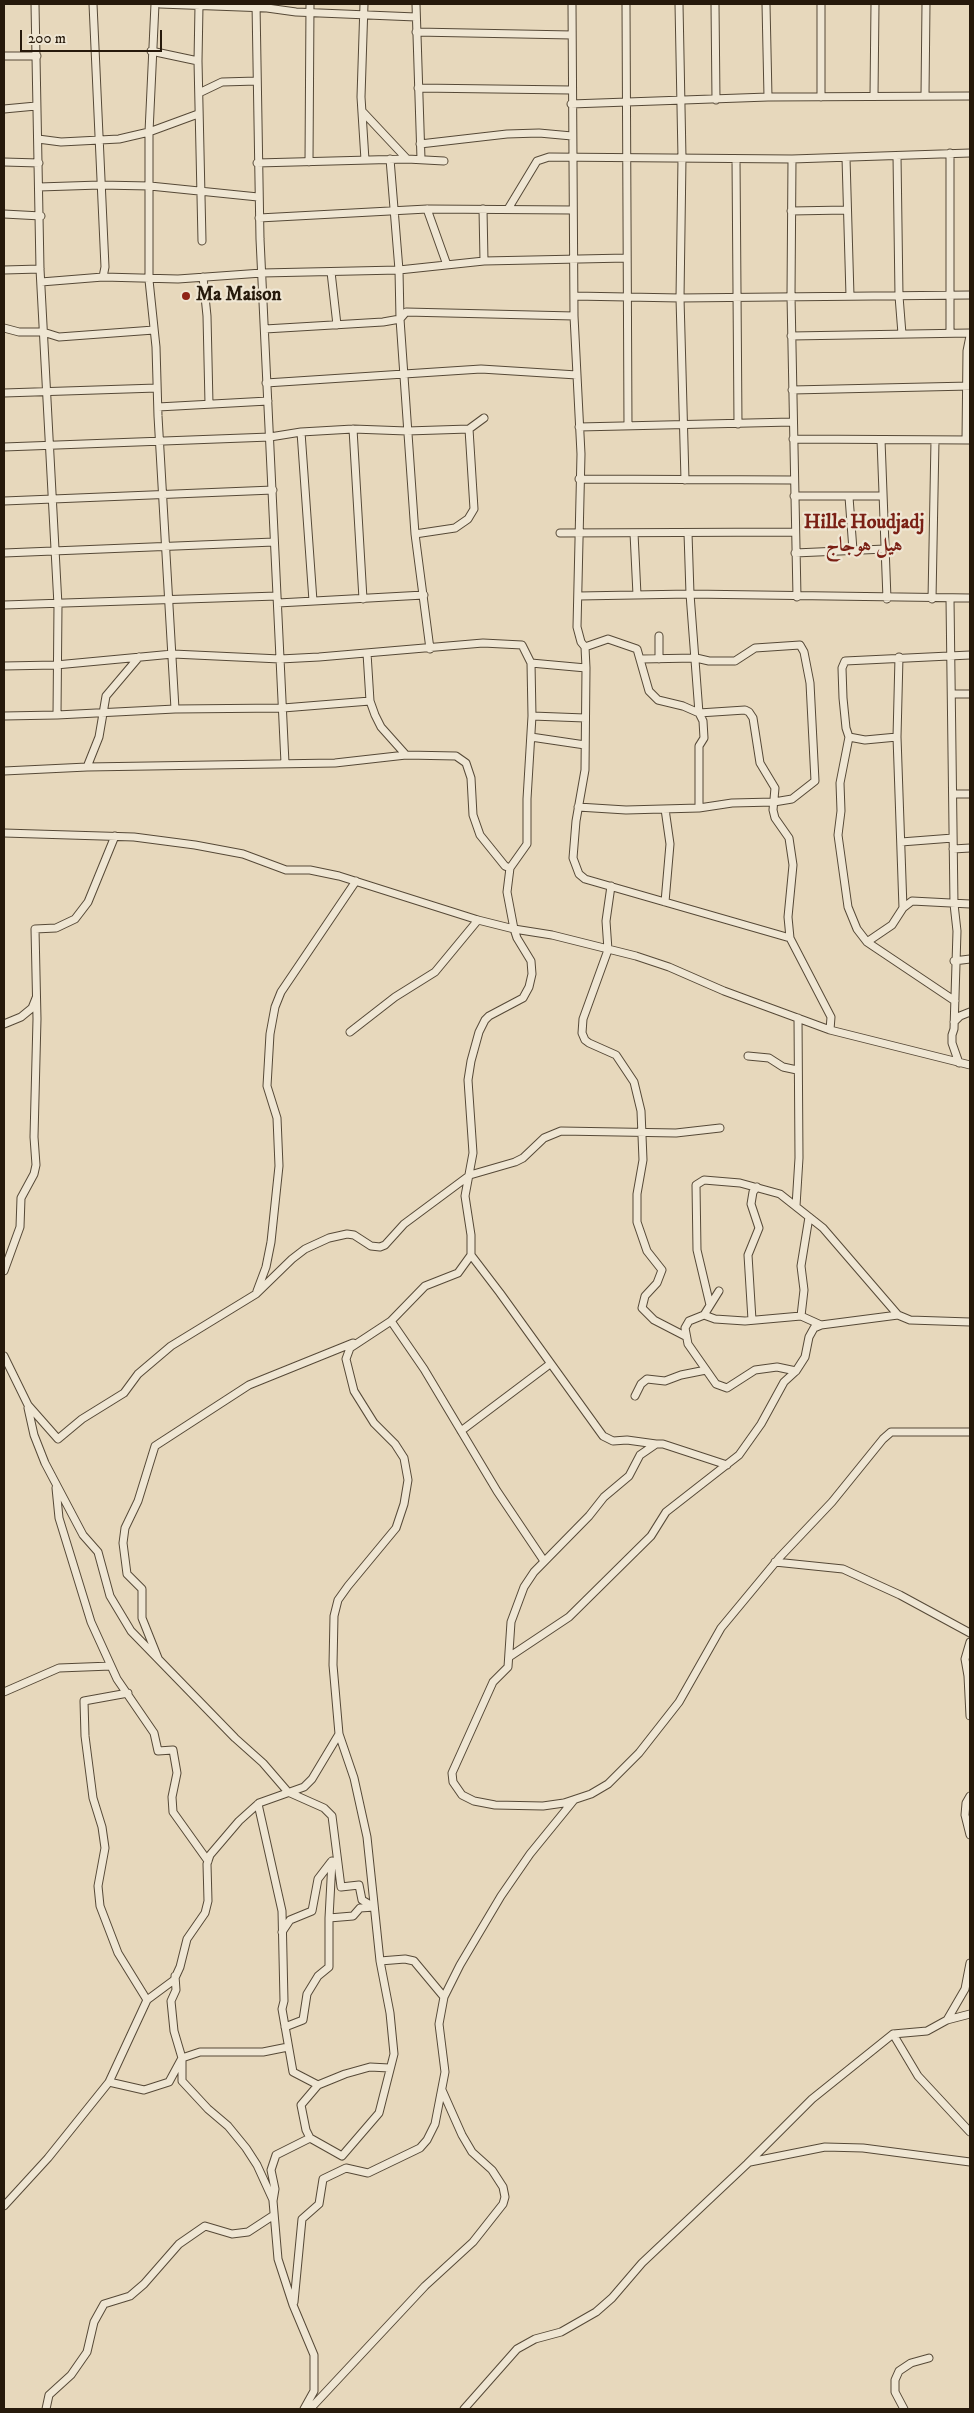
<!DOCTYPE html>
<html>
<head>
<meta charset="utf-8">
<style>
  body { margin:0 }
  #map { position:relative; width:974px; height:2413px; overflow:hidden; background:#e7d8bc; font-family:"IM FELL DW Pica",serif }
  canvas { display:block }
  .frame { position:absolute; inset:0; border:5px solid #26190b; pointer-events:none }
  .scale { position:absolute; left:20px; top:30px; width:142px; height:22px; box-sizing:border-box; border:2px solid #26190b; border-top:0; padding-left:6px; font-size:15px; line-height:18px; white-space:nowrap; color:#26190b; -webkit-text-stroke:4px #efe6d3; paint-order:stroke }
</style>
</head>
<body>
<div id="map">
<canvas width="974" height="2413"></canvas>
<div class="frame"></div>
<div class="scale">200 m</div>
</div>
<script>
const context = document.querySelector('canvas').getContext('2d');
context.lineJoin = 'round';
function shape(rows) {
  const path = new Path2D();
  for (const r of rows) {
    path.moveTo(r[0], r[1]);
    for (let i = 2; i < r.length; i += 2) path.lineTo(r[i], r[i + 1]);
  }
  return path;
}
function trace(path, color, width, dash) {
  context.strokeStyle = color;
  context.lineWidth = width;
  context.lineCap = dash ? 'butt' : 'round';
  context.setLineDash(dash || []);
  context.stroke(path);
}
function write(font, color, halo, rows, align = 'center') {
  context.font = font + ' "IM FELL DW Pica",Amiri,serif';
  context.lineWidth = 4.5;
  context.setLineDash([]);
  context.textBaseline = 'middle';
  context.strokeStyle = halo;
  context.fillStyle = color;
  for (const [text, x, y, turn = 0] of rows) {
    context.save();
    context.translate(x, y);
    context.rotate((+turn || 0) * Math.PI / 180);
    context.textAlign = isNaN(turn) ? turn : align;
    if (halo) context.strokeText(text, 0, 0);
    context.fillText(text, 0, 0);
    context.restore();
  }
}
const minor = shape([
  [35,4,40,269,58,605,57,715,175,709],
  [93,4,105,267,103,277],
  [155,4,149,132,149,280,156,347,158,416,175,709,283,708,370,701],
  [160,4,267,8,296,12,416,17],
  [256,4,260,239,285,763],
  [364,4,361,97,365,160],
  [416,4,421,159],
  [572,4,574,316,581,454,577,627,581,642,585,647,586,668,585,770,576,821,573,858,579,874,585,879,790,938],
  [626,4,628,425],
  [679,4,682,158,680,298,685,480],
  [715,4,716,100],
  [766,4,768,97],
  [821,4,821,97],
  [416,32,572,35],
  [151,51,198,61,202,241],
  [4,56,37,56],
  [198,61,199,6],
  [418,88,571,90],
  [199,93,222,82,257,81],
  [925,95,926,4],
  [874,96,875,4],
  [571,104,768,97,970,96],
  [4,109,36,106],
  [362,111,407,159],
  [38,139,61,142,119,139,149,132,198,114],
  [420,144,507,134,539,133,572,136],
  [950,153,950,332],
  [897,156,899,296,902,334],
  [846,158,850,296],
  [390,159,399,270,400,319,415,534,430,649],
  [736,159,738,424],
  [792,159,791,296,797,597],
  [4,162,39,163],
  [309,162,310,4],
  [257,163,407,159,444,161],
  [39,187,100,185,150,186,258,197],
  [427,209,447,265],
  [483,209,484,261],
  [508,209,537,161,549,157,792,159,970,153],
  [791,211,846,210],
  [4,214,41,216],
  [259,218,427,209,573,210],
  [4,270,40,269],
  [331,272,337,325],
  [203,277,207,316,209,404],
  [41,282,103,277,178,279,262,273,399,270,484,261,627,258],
  [574,296,680,298,970,295],
  [4,328,19,332,43,332,59,337,154,330],
  [265,329,383,322,400,319,406,312,574,316],
  [791,336,970,333],
  [266,383,481,369,577,375],
  [792,390,970,386],
  [4,393,157,388],
  [158,407,268,401],
  [579,427,792,422],
  [353,429,363,599],
  [301,432,313,601],
  [793,439,970,440],
  [881,440,887,599],
  [966,440,967,351,970,336],
  [4,447,270,437,301,432,353,429,407,431,469,429,484,418],
  [579,479,793,480],
  [794,496,883,496],
  [849,497,853,550],
  [4,501,273,490],
  [560,533,795,532],
  [634,533,637,595],
  [688,533,690,594,699,713,703,721,704,738,699,746,699,808],
  [415,534,455,528,468,519,474,509,469,429],
  [4,553,274,542],
  [795,553,885,549],
  [579,596,690,594,970,598],
  [932,599,935,440],
  [950,599,954,904,957,931,954,1029,952,1035,952,1043,959,1063],
  [278,603,424,595],
  [4,605,277,596],
  [659,636,659,659],
  [585,647,608,639,637,649,649,691,658,700,683,706,699,713,745,710,749,712,753,718,760,763,775,788,773,810,775,818,789,838,793,865,788,917,790,938,831,1017,830,1030],
  [367,653,370,701,375,715,381,727,406,755],
  [899,657,897,737,903,908],
  [4,666,56,665,173,654,280,659,319,657,483,643,522,645,531,663,586,668],
  [952,694,970,694],
  [4,716,57,715],
  [532,716,585,718],
  [531,737,585,745],
  [849,737,840,783,841,811,838,835,848,907,857,929,867,942,955,1001],
  [897,737,865,740,849,737,846,728,843,698,842,668,845,661,970,655],
  [87,767,99,737,106,696,139,657],
  [4,771,87,767,335,763,406,755,456,756,466,763,471,778,473,815,480,835,505,866,510,868],
  [953,794,970,794],
  [578,807,626,810,699,808,732,803,774,802,792,799,815,781,810,683,804,652,800,645,755,648,735,661,709,661,696,658,641,659],
  [4,833,134,837,195,845,243,854,286,870,310,870,339,876,478,920,514,929,552,935,636,956,669,967,724,991,830,1030,970,1065],
  [901,842,953,838],
  [953,849,970,848],
  [611,886,606,921,608,950,583,1019,582,1033,585,1040,589,1043,616,1055,634,1082,641,1111,643,1160,637,1194,637,1222,647,1251,662,1270,657,1283,645,1296,642,1308,654,1320,685,1336],
  [665,902,670,844,665,809],
  [867,942,892,925,903,908,912,901,970,904],
  [954,961,970,959],
  [954,1022,960,1016,970,1012],
  [4,1024,21,1017,32,1008,36,998],
  [350,1032,395,997,435,972,478,920],
  [748,1056,769,1058,783,1067,797,1070],
  [796,1206,799,1158,798,1018],
  [471,1255,500,1293,603,1436,613,1441,627,1440,656,1444],
  [4,1271,20,1227,21,1198,34,1174,36,1165,34,1137,37,1019,35,929,56,928,75,919,88,902,115,836],
  [257,1291,266,1267,271,1242,279,1166,277,1118,267,1086,270,1034,275,1007,281,992,356,881],
  [719,1291,704,1315,689,1321,685,1328,688,1344,716,1384,727,1388,755,1370,777,1367,796,1371],
  [710,1305,697,1250,696,1185,704,1180,740,1183,780,1194,823,1228,898,1315],
  [704,1315,715,1319,745,1321,801,1316,821,1325],
  [801,1316,804,1290,801,1266,809,1217],
  [752,1320,748,1255,759,1228,751,1204,753,1192,757,1187],
  [391,1321,424,1369,497,1491,544,1561],
  [4,1356,28,1405,58,1439,82,1419,124,1393,138,1374,171,1346,256,1294,292,1259,305,1249,329,1238,347,1234,354,1235,371,1246,380,1247,385,1245,404,1224,470,1175,515,1162,523,1158,544,1138,561,1131,676,1133,720,1128],
  [635,1396,641,1384,647,1379,665,1381,681,1375,706,1370],
  [28,1408,34,1435,45,1463,83,1535,98,1552,110,1596,131,1631,235,1738,263,1763,288,1792,324,1808,332,1816,341,1887,359,1885,362,1900,374,1907,360,1908,353,1916,329,1918],
  [461,1431,550,1364],
  [727,1465,663,1444,656,1444,640,1455,629,1476,604,1497,589,1516,534,1572,524,1587,511,1622,508,1667,493,1682,452,1773,453,1782,462,1795,474,1801,495,1805,543,1806,564,1803,591,1794,608,1784,639,1753,679,1702,721,1628,779,1558,832,1502,883,1439,891,1432,970,1432],
  [56,1488,59,1518,91,1622,117,1679,154,1733,158,1751,173,1750,177,1773,172,1797,173,1812,208,1861],
  [775,1562,843,1569,900,1595,970,1633],
  [970,1642,965,1659,968,1676,970,1716],
  [509,1657,569,1617,651,1536,666,1512,739,1455,761,1424,784,1382,796,1371,805,1357,809,1337,814,1328,821,1325,898,1315,910,1320,970,1322],
  [158,1658,142,1618,142,1589,127,1574,123,1543,125,1528,138,1501,155,1446,249,1385,353,1343],
  [4,1692,59,1668,111,1666],
  [128,1693,84,1701,85,1736,93,1798,102,1827,105,1848,98,1886,100,1906,118,1953,147,2000],
  [970,1796,966,1803,965,1815,970,1835],
  [258,1804,282,1911,284,2001,282,2009,293,2072,318,2085,301,2105,306,2130,310,2138,276,2155,271,2170,275,2189,273,2201,278,2259,293,2305,314,2355,314,2391,304,2409],
  [282,1932,290,1920,312,1911,318,1879,331,1862],
  [175,1976,176,1990,171,2001,174,2031,182,2058,182,2081,208,2109,228,2126,246,2148,257,2165,273,2200],
  [444,1997,414,1961,405,1959,380,1961,367,1837,354,1778,339,1734,333,1665,334,1616,338,1600,348,1586,396,1528,404,1504,408,1480,404,1458,395,1444,374,1423,354,1391,346,1359,350,1348,391,1321,425,1286,458,1273,471,1255,471,1235,465,1196,473,1153,468,1080,471,1061,479,1032,485,1020,489,1016,523,998,529,987,532,974,531,961,517,938,514,929,507,892,510,868,527,844,527,799,532,716,531,663],
  [947,2020,965,1989,970,1963],
  [285,2027,303,2020,307,1994,318,1976,329,1967,329,1918,332,1861],
  [893,2034,918,2076,970,2132],
  [109,2082,144,2090,169,2082,182,2058,200,2052,263,2052,288,2047],
  [318,2085,345,2074,370,2067,389,2068],
  [310,2138,342,2156,379,2113,394,2054,390,2013,380,1961],
  [750,2162,825,2147,863,2148,970,2162],
  [4,2206,48,2158,109,2082,147,2000,174,1980,180,1967,187,1939,205,1913,208,1901,207,1864,210,1855,239,1821,259,1803,304,1787,312,1779,339,1734],
  [294,2302,302,2219,319,2204,323,2179,346,2168,368,2173,420,2148,427,2140,435,2124,445,2072,439,2024,444,1997,460,1965,501,1896,530,1854,574,1800],
  [46,2409,49,2395,71,2375,87,2352,94,2322,104,2304,130,2296,144,2284,179,2244,205,2226,232,2234,248,2232,274,2215],
  [310,2409,425,2286,473,2242,503,2204,505,2197,503,2187,492,2170,472,2152,462,2135,442,2090],
  [464,2409,517,2349,535,2339,561,2332,596,2312,612,2298,642,2263,747,2164,812,2099,893,2034,927,2031,947,2020,970,2014],
  [904,2409,895,2392,895,2380,899,2371,911,2363,929,2358]
]);
const markers = [
  [186,296,5,"#8f2418"]
];
const poiNames = [
  ["Ma Maison",196,296]
];
const neighbourhoodNames = [
  ["Hille Houdjadj",864,524],
  ["هيل هوجاج",864,547]
];
trace(minor, '#564937', 9);
trace(minor, '#efe6d3', 7);
for (const [x, y, r, color] of markers) {
  const dot = new Path2D();
  dot.arc(x, y, r, 0, 2 * Math.PI);
  context.fillStyle = color;
  context.fill(dot);
  trace(dot, '#efe6d3', 2);
}
write('bold 19px', '#26190b', '#efe6d3', poiNames, 'left');
write('bold 20px', '#7a1f14', '#efe6d3', neighbourhoodNames);
</script>
</body>
</html>
